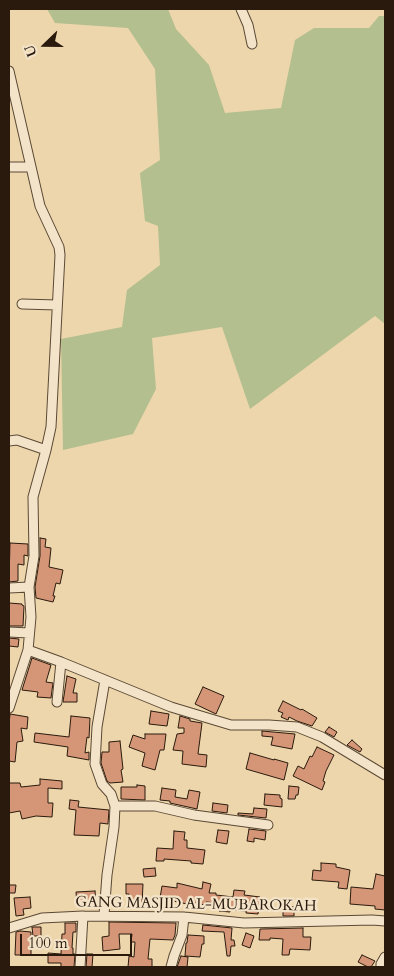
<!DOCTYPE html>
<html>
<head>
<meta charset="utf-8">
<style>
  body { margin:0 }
  #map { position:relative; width:394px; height:976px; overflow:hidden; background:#edd6ac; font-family:Cardo,serif }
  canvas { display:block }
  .frame { position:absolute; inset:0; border:10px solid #2a1a0d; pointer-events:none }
  .north { position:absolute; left:20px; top:20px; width:50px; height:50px; -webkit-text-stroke:4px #f3e4c9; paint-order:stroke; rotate:248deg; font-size:14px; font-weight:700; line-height:20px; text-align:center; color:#2a1a0d }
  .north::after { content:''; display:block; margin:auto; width:18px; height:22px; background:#2a1a0d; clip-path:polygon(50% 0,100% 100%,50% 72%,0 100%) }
  .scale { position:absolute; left:20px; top:934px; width:112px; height:22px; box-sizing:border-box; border:2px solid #2a1a0d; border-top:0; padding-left:6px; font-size:15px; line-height:18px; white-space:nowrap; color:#2a1a0d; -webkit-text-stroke:4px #f3e4c9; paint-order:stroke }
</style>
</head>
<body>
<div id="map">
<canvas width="394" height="976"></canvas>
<div class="frame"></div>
<div class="north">U</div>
<div class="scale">100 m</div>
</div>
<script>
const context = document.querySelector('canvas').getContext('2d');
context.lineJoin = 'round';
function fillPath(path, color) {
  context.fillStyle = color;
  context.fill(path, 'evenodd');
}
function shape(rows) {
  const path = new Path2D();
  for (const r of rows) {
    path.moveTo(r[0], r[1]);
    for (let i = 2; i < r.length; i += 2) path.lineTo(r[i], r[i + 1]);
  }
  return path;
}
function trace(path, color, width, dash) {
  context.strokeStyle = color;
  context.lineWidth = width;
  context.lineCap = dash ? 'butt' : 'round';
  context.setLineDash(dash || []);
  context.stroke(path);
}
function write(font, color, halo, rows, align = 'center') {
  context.font = font + ' Cardo,serif';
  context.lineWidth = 4.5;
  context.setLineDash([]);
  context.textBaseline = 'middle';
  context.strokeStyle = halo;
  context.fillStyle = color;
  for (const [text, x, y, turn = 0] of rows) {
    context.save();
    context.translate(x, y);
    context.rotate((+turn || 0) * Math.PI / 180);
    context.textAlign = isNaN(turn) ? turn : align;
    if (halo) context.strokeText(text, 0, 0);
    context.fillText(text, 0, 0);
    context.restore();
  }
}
const green = shape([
  [47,9,168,9,176,29,209,65,225,113,281,108,295,40,314,28,369,28,379,16,385,16,385,324,375,316,250,409,222,327,152,338,156,389,133,434,63,450,61,339,122,327,127,290,160,265,158,226,145,221,140,173,160,160,155,69,128,28,55,23]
]);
const building = shape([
  [40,538,46,539,45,547,51,548,49,567,63,570,60,584,56,583,53,596,55,596,53,602,36,598,35,587,40,556,40,538],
  [10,543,28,544,28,556,24,555,24,565,18,564,18,581,9,582,10,543],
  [9,603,22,604,22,605,24,606,23,626,9,626,9,603],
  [9,638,19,639,18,647,9,646,9,638],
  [32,658,51,665,46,682,53,683,51,698,37,697,38,692,22,690,32,658],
  [67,676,76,679,73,693,77,693,77,702,63,702,67,676],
  [203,687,224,696,216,714,195,704,203,687],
  [283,701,301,710,302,709,317,718,312,726,297,721,289,717,288,720,281,717,283,713,278,711,283,701],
  [151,711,169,714,167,726,149,724,151,711],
  [10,714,28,717,27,729,21,728,23,741,17,742,15,762,9,761,9,725,10,714],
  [71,716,90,718,89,738,87,737,85,753,89,752,89,760,67,756,68,747,34,742,35,733,69,737,71,716],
  [180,716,190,719,190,721,202,723,198,754,207,755,206,767,182,764,183,751,173,750,177,734,184,733,184,728,178,728,180,716],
  [329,727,337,732,334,737,325,732,329,727],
  [262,731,295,734,292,749,271,745,273,737,262,736,262,731],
  [145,734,166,734,164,750,160,750,155,770,142,766,145,753,129,747,133,735,145,739,145,734],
  [352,740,362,749,360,752,347,745,352,740],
  [120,741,123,769,121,770,123,782,110,783,107,781,101,763,102,752,109,752,109,742,120,741],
  [317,747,334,755,326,771,323,781,325,782,322,790,293,776,298,766,304,769,310,756,312,757,317,747],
  [250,753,274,760,274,759,288,763,284,780,246,769,250,753],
  [40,779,62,781,62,789,48,788,48,803,53,803,52,817,36,816,22,819,20,811,9,813,9,783,20,783,21,787,40,785,40,779],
  [137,785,145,786,145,800,121,799,121,787,137,787,137,785],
  [289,786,299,787,298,795,296,795,295,799,288,799,289,786],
  [162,788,176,790,175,797,187,799,189,790,200,792,197,809,170,803,170,801,160,800,162,788],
  [265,794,280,795,280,798,282,799,282,807,264,805,265,794],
  [70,800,79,801,78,807,109,810,108,824,100,823,99,836,74,835,76,810,69,809,70,800],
  [213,803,228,805,227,813,212,811,213,803],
  [254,808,267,809,266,818,238,815,238,813,253,814,254,808],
  [249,829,266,831,265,840,254,838,254,842,247,841,249,829],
  [218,830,229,831,227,844,216,842,218,830],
  [174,831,185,832,184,840,187,840,187,848,205,850,203,864,191,863,191,861,164,859,164,861,156,861,157,848,173,849,174,831],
  [321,863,336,864,336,867,350,870,347,889,338,888,339,882,312,880,313,870,321,871,321,863],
  [155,868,156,876,144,877,143,869,155,868],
  [376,874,385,876,385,910,375,909,375,906,350,904,351,887,373,889,376,874],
  [203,882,211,884,209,893,216,893,216,895,233,897,234,890,245,891,244,895,260,897,258,914,246,913,246,911,230,910,230,912,219,911,220,905,217,904,217,903,206,902,205,905,188,901,187,904,160,898,162,886,177,888,177,883,202,889,203,882],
  [126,884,143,884,142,904,129,904,129,894,126,894,126,884],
  [9,885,16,885,15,893,9,893,9,885],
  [95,891,96,905,77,906,76,892,95,891],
  [30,897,31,908,23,909,24,915,16,916,14,898,30,897],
  [283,906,294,907,294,916,283,916,283,906],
  [109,922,176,923,175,935,173,940,150,939,148,959,152,959,152,967,128,967,129,956,134,957,135,942,131,942,132,934,119,934,120,949,103,951,102,937,109,936,109,922],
  [65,923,76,923,76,932,73,932,72,948,73,948,73,954,75,954,74,967,61,967,61,963,48,963,48,953,61,954,62,934,65,934,65,923],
  [203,925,232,928,231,940,234,940,235,946,231,946,230,956,227,956,224,932,202,931,203,925],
  [32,927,41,927,41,936,33,936,32,927],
  [303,928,303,937,311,937,310,950,290,949,289,955,282,955,283,939,270,938,270,940,259,940,260,929,303,928],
  [20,931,31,932,31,955,15,955,16,932,20,931],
  [246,933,254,936,250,948,242,945,246,933],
  [188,935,204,936,204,944,202,944,200,957,185,956,186,943,187,943,188,935],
  [87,954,93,954,92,967,86,967,87,954],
  [362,955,375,961,371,967,368,967,358,962,362,955],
  [181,956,188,957,187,967,177,967,181,956]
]);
const street = shape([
  [241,9,248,25,252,44],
  [9,71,40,206,59,247,60,255,51,427,46,450,33,497,34,556,29,587,31,617,28,650,9,708],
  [9,167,31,167],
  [22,304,57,305],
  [9,441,17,440,46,450],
  [9,588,29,587],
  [9,632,29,633],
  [28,650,61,662,171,707,231,725,269,725,297,727,322,737,385,775],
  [57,702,61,662],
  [115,806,155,806,194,815,268,825],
  [104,915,107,875,114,827,115,806,111,794,102,784,95,764,97,727,105,680],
  [9,928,42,918,83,916,184,917,244,923,372,920,385,921],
  [80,967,83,916],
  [171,967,174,956,182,935,184,917],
  [381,967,381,964,385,957]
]);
const streetNames = [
  ["GANG MASJID AL-MUBAROKAH",196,905,1]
];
fillPath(green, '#b3bf8e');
fillPath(building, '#d59677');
trace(building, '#2a1a0d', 1);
trace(street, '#5b4935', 11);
trace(street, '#f3e4c9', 9);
write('15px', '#2a1a0d', '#f3e4c9', streetNames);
</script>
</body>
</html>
